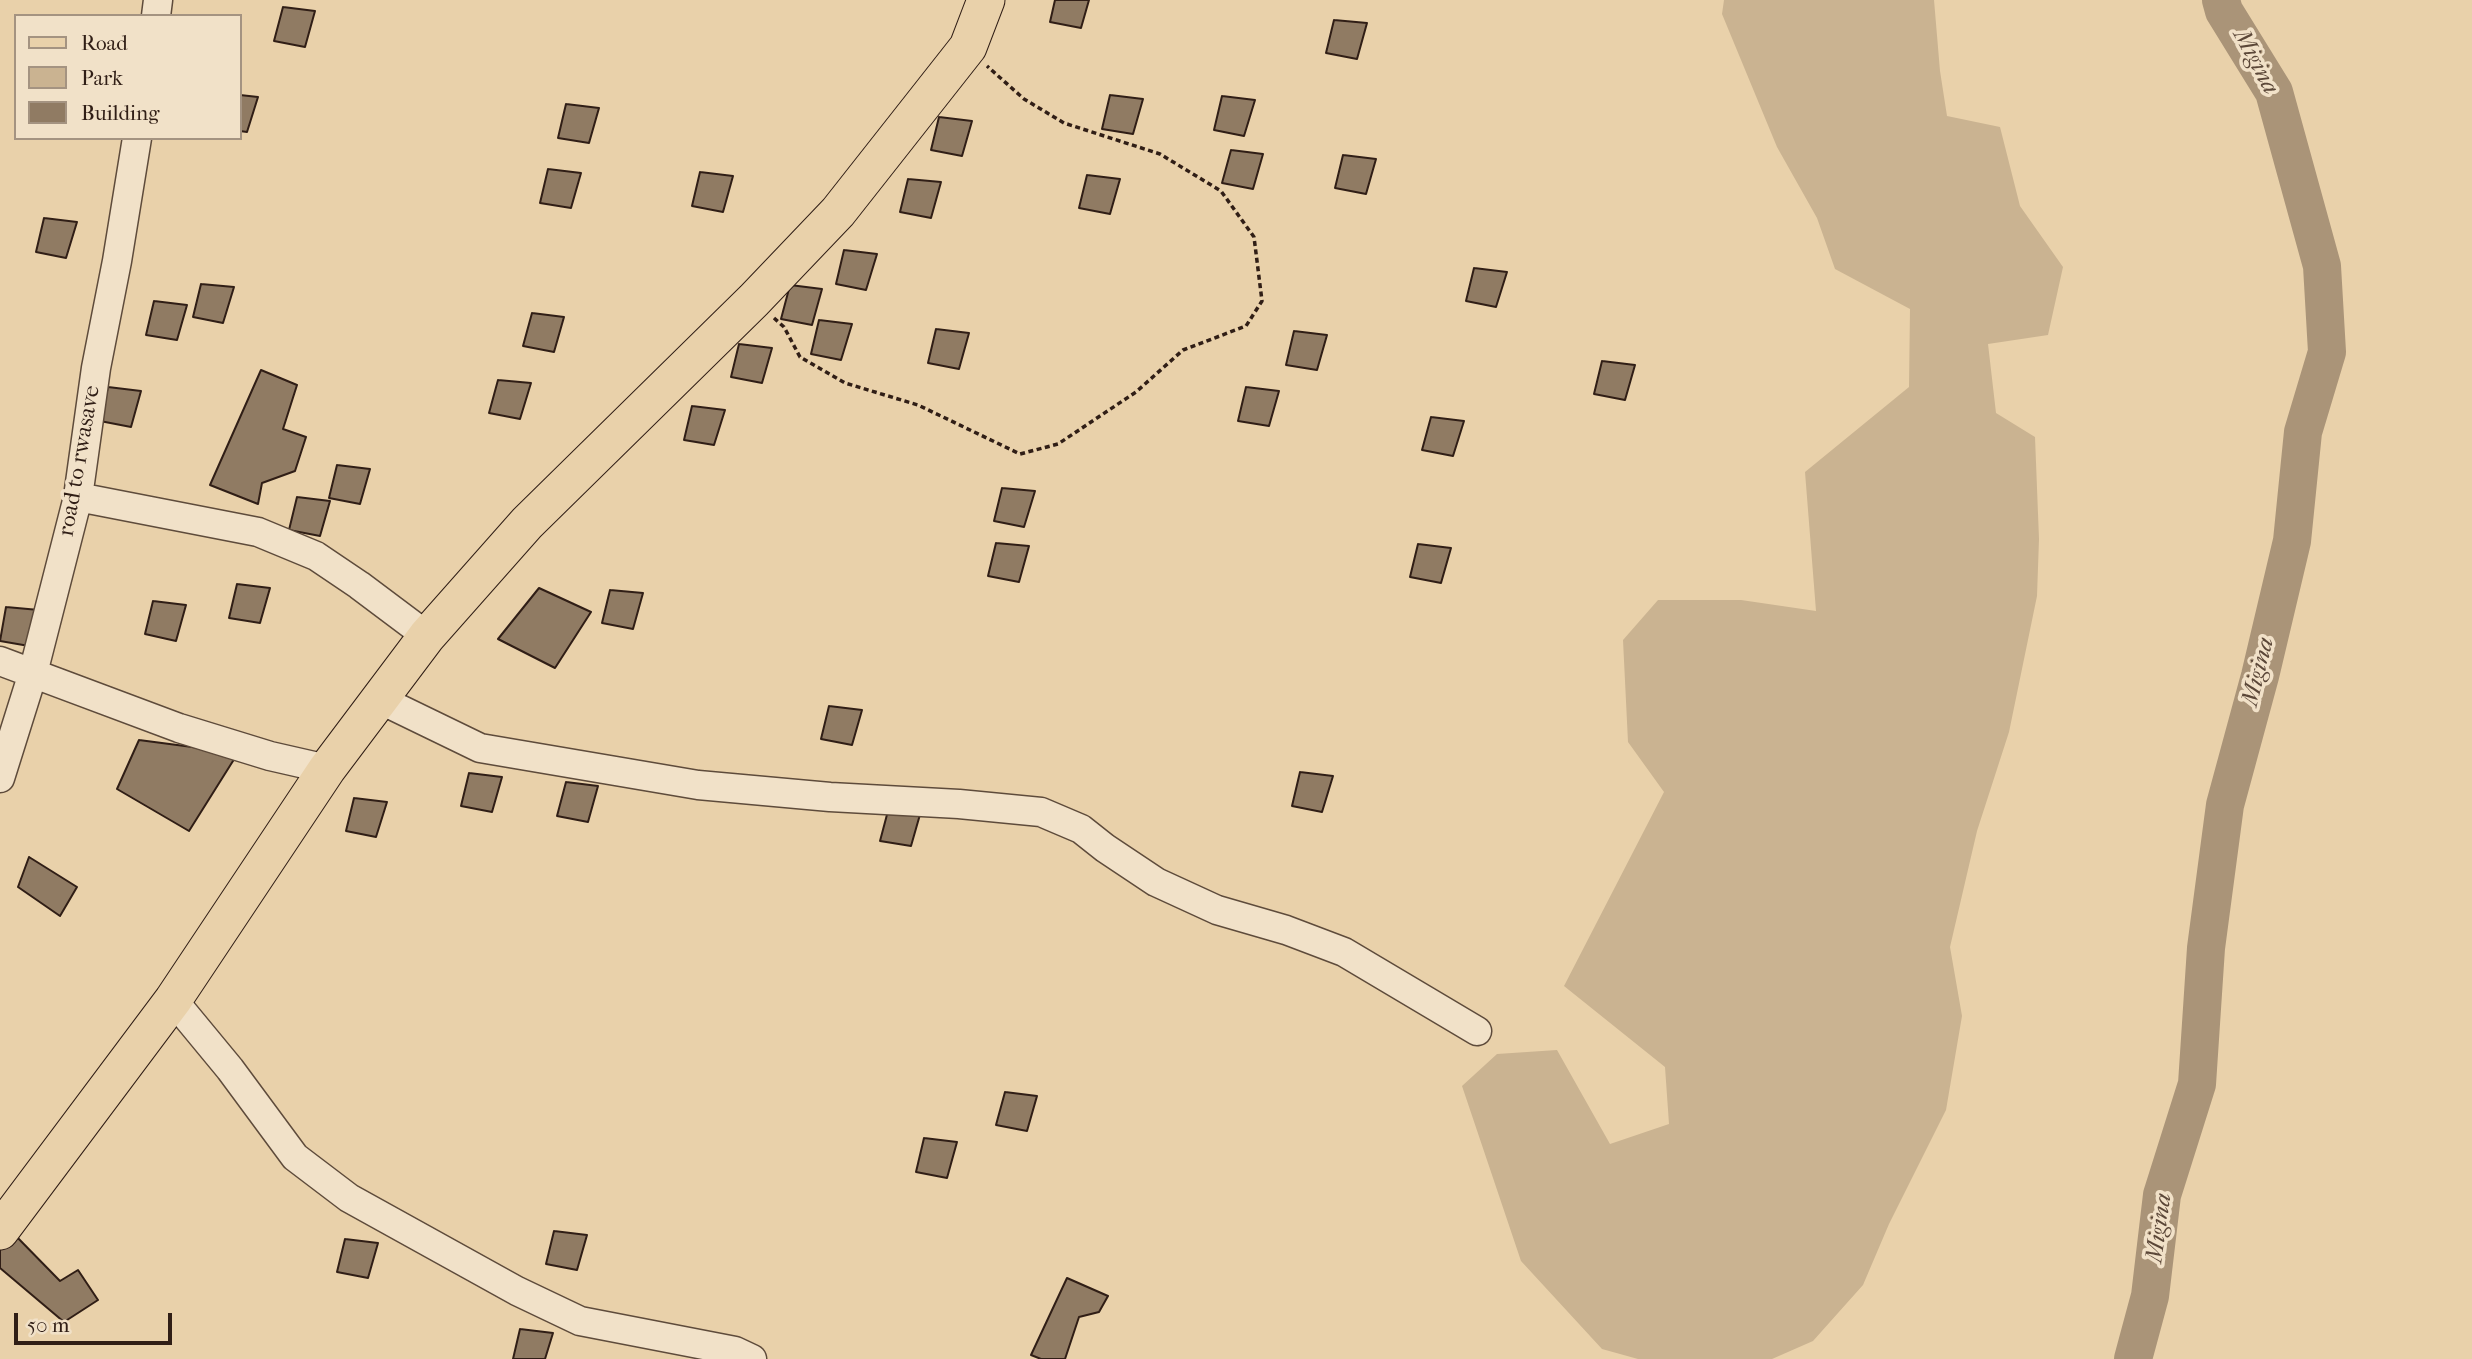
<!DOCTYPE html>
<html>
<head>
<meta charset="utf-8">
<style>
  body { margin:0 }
  #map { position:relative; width:2472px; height:1359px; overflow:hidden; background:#e9d1aa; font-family:"IM FELL French Canon",serif }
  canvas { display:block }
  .legend { position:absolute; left:14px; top:14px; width:228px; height:126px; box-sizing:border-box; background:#f1e1c8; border:2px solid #a49381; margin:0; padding:9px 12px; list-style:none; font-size:21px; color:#301e16 }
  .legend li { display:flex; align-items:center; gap:14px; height:35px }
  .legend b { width:35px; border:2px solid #a49381 }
  .scale { position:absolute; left:14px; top:1313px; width:158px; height:32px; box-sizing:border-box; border:4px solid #301e16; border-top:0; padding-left:9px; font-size:21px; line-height:24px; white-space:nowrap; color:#301e16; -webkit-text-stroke:5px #f1e1c8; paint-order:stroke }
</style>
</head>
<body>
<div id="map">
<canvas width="2472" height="1359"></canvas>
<ul class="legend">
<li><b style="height:9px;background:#e9d1aa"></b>Road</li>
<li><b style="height:19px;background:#cab391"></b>Park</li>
<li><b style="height:19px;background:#907b63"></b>Building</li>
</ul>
<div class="scale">50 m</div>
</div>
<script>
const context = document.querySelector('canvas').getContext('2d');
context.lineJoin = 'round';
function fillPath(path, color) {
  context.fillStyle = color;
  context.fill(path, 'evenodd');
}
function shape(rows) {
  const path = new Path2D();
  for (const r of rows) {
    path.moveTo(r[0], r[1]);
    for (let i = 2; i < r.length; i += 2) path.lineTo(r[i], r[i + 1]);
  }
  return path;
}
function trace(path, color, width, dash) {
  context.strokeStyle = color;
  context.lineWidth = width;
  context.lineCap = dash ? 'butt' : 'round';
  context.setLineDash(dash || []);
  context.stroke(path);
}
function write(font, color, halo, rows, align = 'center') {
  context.font = font + ' "IM FELL French Canon",serif';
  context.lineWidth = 7;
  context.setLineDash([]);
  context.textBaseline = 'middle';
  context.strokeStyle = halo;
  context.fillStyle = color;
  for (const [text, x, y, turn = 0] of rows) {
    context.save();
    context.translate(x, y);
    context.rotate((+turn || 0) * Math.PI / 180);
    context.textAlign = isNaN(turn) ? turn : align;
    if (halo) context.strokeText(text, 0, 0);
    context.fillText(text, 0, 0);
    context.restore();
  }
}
const green = shape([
  [1724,0,1934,0,1940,71,1947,116,2000,127,2020,206,2063,267,2048,335,1988,344,1996,413,2035,437,2039,539,2037,596,2009,732,1977,831,1950,947,1962,1016,1946,1110,1889,1224,1863,1285,1813,1341,1772,1359,1638,1359,1602,1349,1521,1261,1462,1086,1497,1054,1557,1050,1610,1144,1669,1124,1665,1067,1564,986,1664,792,1628,742,1623,640,1658,600,1741,600,1816,611,1805,472,1909,387,1910,309,1835,269,1817,218,1777,147,1722,14]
]);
const river = shape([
  [2133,1359,2150,1296,2162,1195,2197,1084,2206,948,2225,805,2260,676,2292,541,2303,432,2327,352,2322,266,2274,92,2224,11,2221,0]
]);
const building = shape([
  [1055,0,1089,0,1081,28,1050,22,1055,0],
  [283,7,315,11,305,47,274,41,283,7],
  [1334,20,1367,23,1357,59,1326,53,1334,20],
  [240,95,258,97,247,132,240,131,240,95],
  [1110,95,1143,99,1133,134,1102,129,1110,95],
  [1222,96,1255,100,1244,136,1214,130,1222,96],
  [566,104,599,108,589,143,558,138,566,104],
  [939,117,972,121,962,156,931,150,939,117],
  [1231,150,1263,154,1253,189,1222,183,1231,150],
  [1343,155,1376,159,1366,194,1335,188,1343,155],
  [548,169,581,173,571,208,540,203,548,169],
  [700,172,733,176,723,212,692,206,700,172],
  [1087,175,1120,179,1110,214,1079,208,1087,175],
  [908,179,941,182,931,218,900,212,908,179],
  [44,218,77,222,66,258,36,252,44,218],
  [844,250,877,254,866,290,836,284,844,250],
  [1474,268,1507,272,1496,307,1466,301,1474,268],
  [201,284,234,287,223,323,193,317,201,284],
  [790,285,822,289,812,325,781,319,790,285],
  [154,301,187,305,177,340,146,335,154,301],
  [532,313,564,317,554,352,523,346,532,313],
  [819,320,852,324,841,360,811,354,819,320],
  [936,329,969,333,959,369,928,363,936,329],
  [1294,331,1327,335,1317,370,1286,365,1294,331],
  [739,344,772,348,762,383,731,377,739,344],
  [1602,361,1635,365,1625,400,1594,394,1602,361],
  [261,370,297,385,283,429,306,437,295,471,262,483,258,504,210,485,261,370],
  [498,380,531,383,520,419,489,413,498,380],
  [108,387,141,391,131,427,100,421,108,387],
  [1246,387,1279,391,1269,426,1238,421,1246,387],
  [692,406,725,410,714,445,684,440,692,406],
  [1431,417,1464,421,1453,456,1422,450,1431,417],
  [337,465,370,469,360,504,329,498,337,465],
  [1002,488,1035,491,1024,527,994,521,1002,488],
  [297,497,330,501,320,536,289,530,297,497],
  [996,543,1029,546,1019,582,988,576,996,543],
  [1418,544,1451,548,1441,583,1410,577,1418,544],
  [237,584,270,588,260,623,229,618,237,584],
  [539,588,591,612,555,668,498,639,539,588],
  [610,590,643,593,633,629,602,623,610,590],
  [153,601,186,605,176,641,145,634,153,601],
  [6,607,39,610,29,646,0,641,6,607],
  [829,706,862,710,852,745,821,739,829,706],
  [139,740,238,753,189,831,117,789,139,740],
  [1300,772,1333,776,1322,812,1292,806,1300,772],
  [469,773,502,777,492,812,461,806,469,773],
  [566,782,598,786,588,822,557,816,566,782],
  [354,798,387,802,376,837,346,831,354,798],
  [889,807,921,811,911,846,880,841,889,807],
  [29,857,77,887,60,916,18,887,29,857],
  [1005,1092,1037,1096,1027,1131,996,1125,1005,1092],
  [924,1138,957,1142,947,1178,916,1172,924,1138],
  [554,1231,587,1235,577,1270,546,1264,554,1231],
  [13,1233,60,1281,78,1270,98,1300,64,1322,0,1268,0,1250,13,1233],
  [345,1239,378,1243,368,1278,337,1272,345,1239],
  [1067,1278,1108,1296,1099,1312,1079,1317,1065,1359,1041,1359,1031,1355,1067,1278],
  [520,1329,553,1333,545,1359,513,1359,520,1329]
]);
const path = shape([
  [774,318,784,327,800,357,845,383,918,405,1020,454,1058,444,1136,392,1183,350,1246,326,1262,301,1254,237,1221,191,1160,154,1064,123,1024,99,987,66]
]);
const minor = shape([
  [156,16,158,0],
  [78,497,258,532,316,556,359,585,427,636],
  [0,661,179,728,270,756,327,769],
  [381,700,480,748,698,785,830,797,959,804,1041,812,1081,829,1105,848,1156,882,1217,910,1286,930,1344,952,1477,1031],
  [0,778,33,673,78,497,96,368,117,261,137,138],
  [173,1000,230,1069,295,1157,349,1198,517,1291,580,1321,735,1351,752,1359]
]);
const major = shape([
  [0,1231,173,1000,327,769,427,636,527,523,754,300,838,212,968,47,986,0]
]);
const streetNames = [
  ["road to rwasave",80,461,-80]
];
const waterNames = [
  ["Migina",2255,62,62],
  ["Migina",2259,672,-76],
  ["Migina",2160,1228,-82]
];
fillPath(green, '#cab391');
trace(river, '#aa9478', 38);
fillPath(building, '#907b63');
trace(building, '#301e16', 2);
trace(minor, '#5e4b3b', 31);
trace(major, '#301e16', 39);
trace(path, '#301e16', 3.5, [5, 3.5]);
trace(minor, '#f1e1c8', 28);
trace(major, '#e9d1aa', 37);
write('23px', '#301e16', '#f1e1c8', streetNames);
write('italic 24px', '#5b4738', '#f1e1c8', waterNames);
</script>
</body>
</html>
